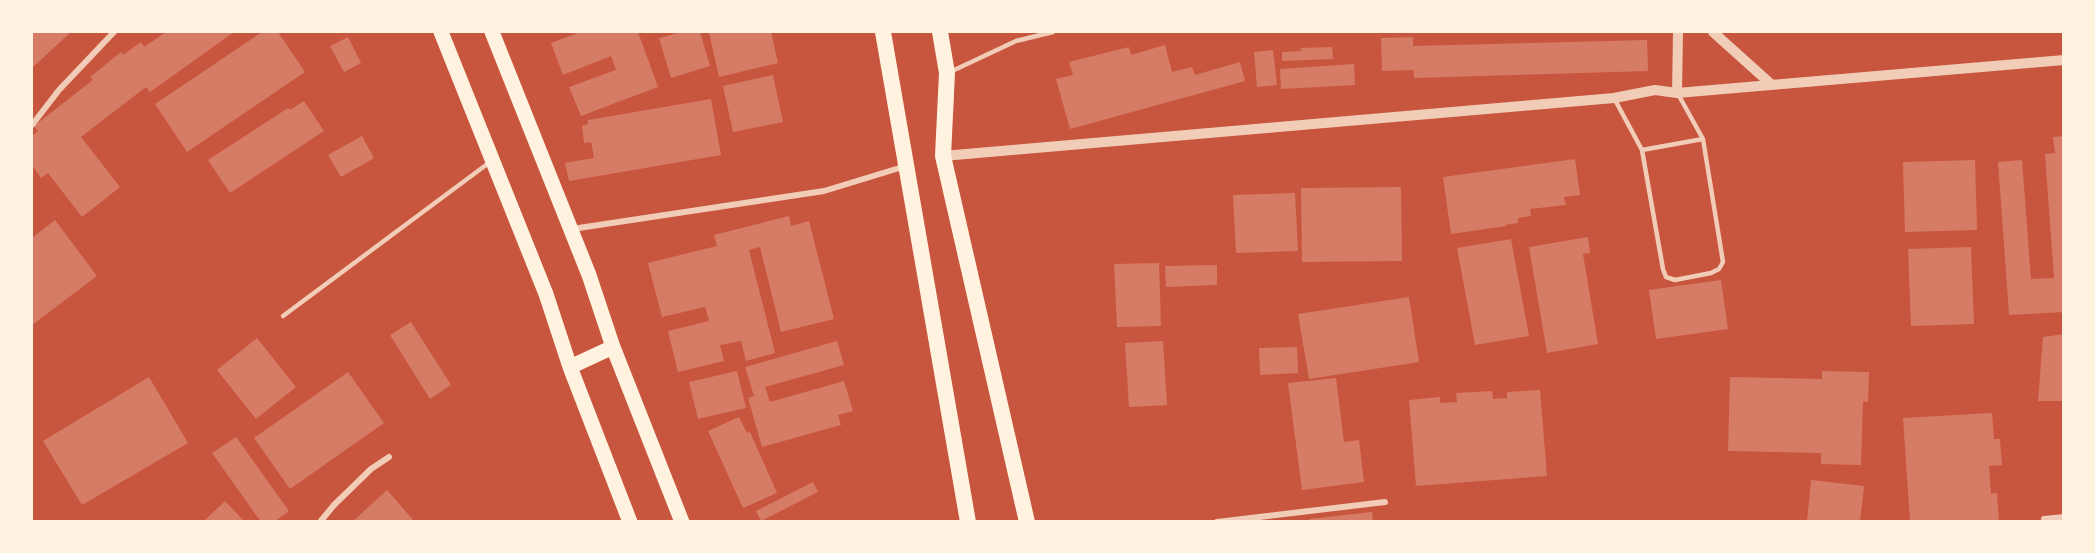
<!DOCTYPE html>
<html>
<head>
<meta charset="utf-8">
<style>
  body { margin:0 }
  #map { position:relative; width:2095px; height:553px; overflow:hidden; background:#c8553d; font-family:"Titillium Web",sans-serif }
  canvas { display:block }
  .frame { position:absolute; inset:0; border:33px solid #fff3e0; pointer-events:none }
</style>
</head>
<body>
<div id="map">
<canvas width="2095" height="553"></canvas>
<div class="frame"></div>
</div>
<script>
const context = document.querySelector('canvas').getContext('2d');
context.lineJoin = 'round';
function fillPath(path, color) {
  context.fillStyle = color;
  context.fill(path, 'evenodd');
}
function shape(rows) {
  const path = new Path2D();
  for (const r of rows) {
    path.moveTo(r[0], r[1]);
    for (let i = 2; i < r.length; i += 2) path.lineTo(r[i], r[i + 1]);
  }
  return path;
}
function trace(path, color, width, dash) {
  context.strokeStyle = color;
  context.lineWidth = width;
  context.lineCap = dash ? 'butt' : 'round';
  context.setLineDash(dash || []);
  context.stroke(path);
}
const building = shape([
  [32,32,71,32,32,68],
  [166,32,234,32,150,92,146,87,81,137,120,187,82,217,48,173,41,178,32,165,32,136,38,131,34,126,93,80,90,77,121,52,123,55,141,42,144,47],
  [262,32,278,32,305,72,187,152,155,104],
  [581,32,638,32,658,87,581,116,569,87,616,70,611,56,563,75,551,43],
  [682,32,700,32,710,66,671,78,659,38],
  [709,32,771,32,778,63,719,77],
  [348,37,361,63,344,72,330,46],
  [1413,37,1413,46,1647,40,1648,71,1414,78,1414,70,1382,71,1381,38],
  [1165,45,1172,72,1192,67,1195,75,1240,62,1245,81,1070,129,1056,79,1073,75,1069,62,1129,47,1131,55],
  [1332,47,1333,59,1282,61,1282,52,1301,51,1301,48],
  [1273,50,1277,85,1257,87,1254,52],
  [1354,64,1355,85,1281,89,1280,69],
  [773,75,783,122,733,132,723,86],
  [711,99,721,155,569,181,565,163,594,158,591,142,584,143,582,126,588,124,588,120],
  [304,101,324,131,230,193,208,160,288,108,290,110],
  [362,136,374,158,341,177,328,155],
  [2064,136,2064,312,2009,315,1998,162,2022,160,2031,279,2054,278,2045,154,2055,153,2053,137],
  [1575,159,1580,195,1564,197,1566,205,1530,209,1531,216,1518,218,1518,223,1505,225,1506,226,1451,234,1443,177],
  [1975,160,1977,230,1905,232,1903,162],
  [1401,187,1402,261,1302,262,1301,188],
  [1295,193,1298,251,1236,253,1233,195],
  [789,216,791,226,809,221,834,319,781,332,760,247,749,250,775,353,746,361,741,341,720,345,724,361,678,372,668,331,709,321,705,307,662,317,648,263,717,246,714,235],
  [55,220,97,276,32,325,32,238],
  [1588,237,1590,253,1583,254,1598,344,1547,353,1529,247],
  [1511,239,1529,336,1475,345,1457,248],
  [1971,247,1974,324,1911,326,1908,249],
  [1159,263,1161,326,1117,327,1114,264],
  [1217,265,1217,285,1166,287,1165,266],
  [1721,280,1728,329,1656,339,1649,290],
  [1409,297,1419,362,1309,379,1298,314],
  [411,322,451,385,430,399,390,335],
  [2064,334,2064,401,2038,401,2043,337],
  [257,338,296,387,256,419,217,370],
  [837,341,844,365,765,387,770,402,844,381,853,411,838,415,841,425,762,447,748,398,754,396,745,367],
  [1163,341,1167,405,1129,407,1125,343],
  [1297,347,1298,373,1260,375,1259,348],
  [737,371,746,408,698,419,689,382],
  [1822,371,1869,372,1868,402,1863,401,1861,465,1821,464,1821,453,1728,451,1730,377,1822,379],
  [348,372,384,423,290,489,254,438],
  [149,377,188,443,82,505,43,441],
  [1336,378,1344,442,1359,440,1364,482,1302,490,1288,383],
  [1540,390,1547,476,1416,486,1409,400,1440,397,1440,403,1457,402,1456,393,1492,391,1493,399,1507,398,1507,392],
  [1992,413,1994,439,2000,439,2002,465,1989,466,1991,494,1997,493,1999,522,1910,522,1903,418],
  [739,417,747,433,750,432,777,493,743,508,708,431],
  [236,437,289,511,274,522,261,522,212,453],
  [1811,480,1864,486,1860,522,1807,522],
  [813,482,818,492,761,521,756,511],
  [387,490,415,522,352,522],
  [225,501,245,522,203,522],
  [1372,512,1373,522,1309,522,1309,519]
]);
const service = shape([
  [950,72,1016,41,1053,32],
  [1614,98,1642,150,1663,269,1666,277,1675,280,1711,273,1719,269,1723,262,1703,139,1678,94],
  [1642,150,1703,139],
  [283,316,490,162]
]);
const minor = shape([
  [32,125,59,90,114,32],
  [572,229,824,191,906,166],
  [2044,519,2064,517],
  [320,522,334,505,371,469,389,457],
  [1217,522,1385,502]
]);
const tertiary = shape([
  [1713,32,1772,85],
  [1677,93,1678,32],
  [943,156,1614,98,1655,90,1677,93,2064,60]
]);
const primary = shape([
  [441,32,546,294,570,367,630,522],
  [492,32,589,275,613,347,682,522],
  [570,367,613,347]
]);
const trunk = shape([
  [883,32,968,522],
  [940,32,947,73,943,156,1027,522]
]);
fillPath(building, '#d67c66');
trace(service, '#f1ccb7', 4.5);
trace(minor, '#f1ccb7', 6);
trace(tertiary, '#f1ccb7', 10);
trace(primary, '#fff3e0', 15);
trace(trunk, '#fff3e0', 16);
</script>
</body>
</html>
